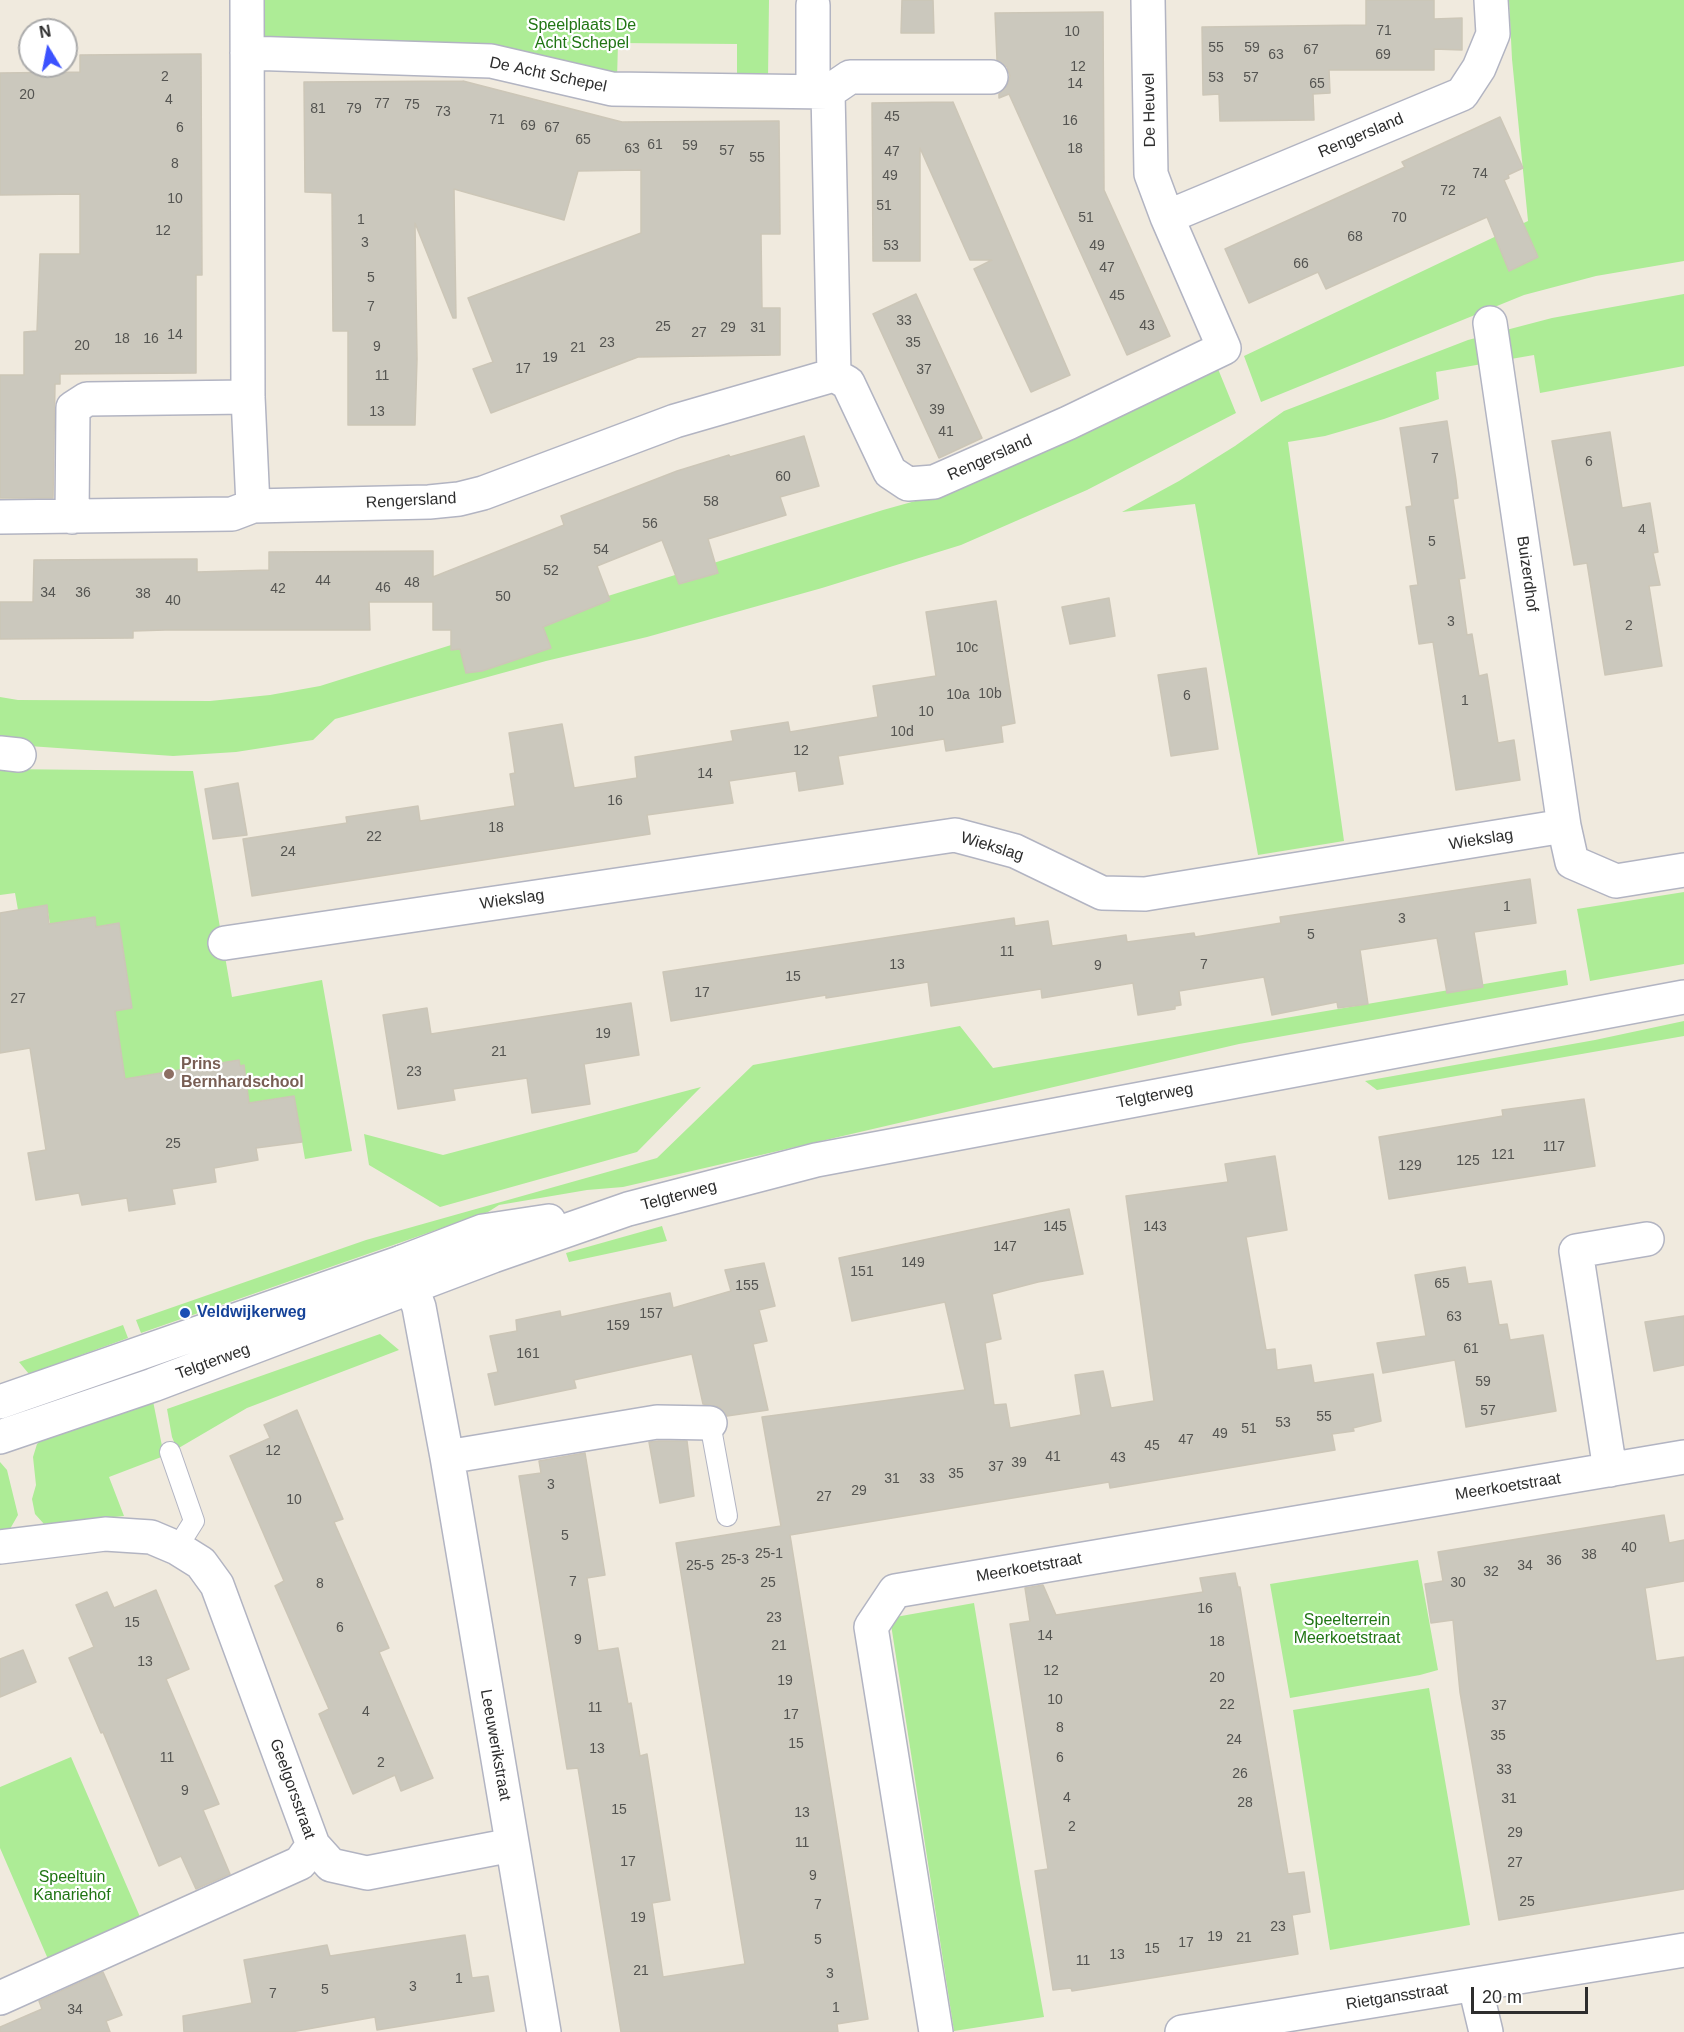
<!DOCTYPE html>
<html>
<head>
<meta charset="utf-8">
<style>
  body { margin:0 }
  #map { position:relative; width:1684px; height:2032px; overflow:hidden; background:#f0eade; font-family:Arial,sans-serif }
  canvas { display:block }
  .north { position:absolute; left:18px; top:18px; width:60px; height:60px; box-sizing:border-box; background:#fff; border:2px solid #ababab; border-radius:50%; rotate:350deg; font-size:16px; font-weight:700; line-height:24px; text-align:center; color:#2d2d2d }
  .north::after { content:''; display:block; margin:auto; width:21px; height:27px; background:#3c52ff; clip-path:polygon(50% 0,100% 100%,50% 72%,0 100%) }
  .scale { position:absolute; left:1471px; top:1987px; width:117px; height:27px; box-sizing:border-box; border:3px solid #2d2d2d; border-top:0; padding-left:8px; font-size:18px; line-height:21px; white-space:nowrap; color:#2d2d2d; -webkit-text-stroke:4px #fff; paint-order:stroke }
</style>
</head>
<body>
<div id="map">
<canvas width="1684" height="2032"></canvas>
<div class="north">N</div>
<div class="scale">20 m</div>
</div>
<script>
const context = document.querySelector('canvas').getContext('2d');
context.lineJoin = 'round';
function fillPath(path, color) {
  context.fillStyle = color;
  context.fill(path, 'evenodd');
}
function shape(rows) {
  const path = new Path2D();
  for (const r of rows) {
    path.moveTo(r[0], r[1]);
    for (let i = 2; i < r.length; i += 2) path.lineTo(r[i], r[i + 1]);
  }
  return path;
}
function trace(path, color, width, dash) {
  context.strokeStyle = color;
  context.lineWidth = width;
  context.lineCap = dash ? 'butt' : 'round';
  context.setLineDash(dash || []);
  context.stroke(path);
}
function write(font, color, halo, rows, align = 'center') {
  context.font = font + ' Arial,sans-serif';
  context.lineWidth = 4.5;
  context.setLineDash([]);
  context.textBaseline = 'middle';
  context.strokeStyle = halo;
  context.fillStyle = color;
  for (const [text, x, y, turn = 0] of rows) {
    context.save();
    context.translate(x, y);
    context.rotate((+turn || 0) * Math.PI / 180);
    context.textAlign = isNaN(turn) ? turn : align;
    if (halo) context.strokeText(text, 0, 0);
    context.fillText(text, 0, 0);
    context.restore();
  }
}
const green = shape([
  [263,0,769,0,768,79,737,80,737,44,618,43,617,79,264,42],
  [1509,0,1684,0,1684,261,1596,276,1524,295,1261,402,1244,356,1528,221,1512,59],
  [1684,294,1684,366,1540,393,1534,355,1436,372,1439,399,1384,419,1325,436,1288,442,1344,841,1258,855,1195,504,1122,512,1179,481,1235,446,1284,411,1468,340,1552,318],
  [1216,364,1236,413,1087,490,961,545,822,588,647,637,546,661,335,719,313,740,236,752,173,756,0,744,0,697,18,700,210,701,270,695,320,686,883,510,962,488,1009,460],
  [0,769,193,771,232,997,322,980,352,1151,305,1159,294,1096,249,1103,243,1065,221,1069,219,1064,125,1079,121,1053,104,1013,132,1008,119,923,96,927,94,917,50,924,47,906,18,910,15,893,0,895],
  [1684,892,1684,964,1590,981,1577,909],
  [1566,970,1568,985,1239,1044,623,1187,587,1190,499,1205,488,1212,141,1333,136,1320,366,1240,657,1158,753,1065,960,1026,993,1068],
  [1684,1021,1684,1036,1377,1090,1365,1081,1595,1040],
  [701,1087,637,1152,440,1207,369,1165,364,1134,443,1155],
  [662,1226,667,1241,569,1262,566,1253],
  [123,1325,128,1338,29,1374,19,1362],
  [380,1334,399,1350,247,1408,177,1449,172,1437,167,1409],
  [153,1401,164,1456,109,1477,124,1516,44,1524,35,1514,32,1499,36,1485,33,1457,37,1444,42,1439],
  [0,1462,7,1470,18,1515,10,1529,0,1531],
  [1418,1560,1438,1670,1420,1675,1290,1698,1270,1584],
  [974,1603,1020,1883,1044,2017,954,2031,890,1618],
  [1429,1688,1470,1925,1330,1950,1293,1710],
  [71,1757,144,1926,51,1966,0,1848,0,1787]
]);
const building = shape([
  [902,0,933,0,934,33,901,33,902,0],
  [1366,0,1434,0,1434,19,1462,18,1462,50,1434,49,1434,70,1329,70,1330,93,1313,94,1314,120,1220,121,1219,94,1203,95,1202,27,1366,25,1366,0],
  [1103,12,1104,190,1170,336,1127,355,1009,94,999,98,999,94,1007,86,1010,76,1007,67,997,60,995,13,1103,12],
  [201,54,202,275,196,275,196,373,60,374,60,384,55,384,53,498,0,498,0,375,24,375,24,332,37,331,40,254,80,254,80,194,0,195,0,73,80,72,80,55,201,54],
  [463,81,622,122,779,121,780,234,761,234,762,308,780,308,780,355,638,357,491,413,473,369,493,362,468,298,641,233,641,170,578,171,564,220,454,189,456,318,453,318,415,223,417,359,415,425,348,425,348,331,333,331,332,193,305,192,304,82,463,81],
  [953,102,1070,375,1031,392,974,269,992,260,970,260,920,148,920,261,873,261,872,103,953,102],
  [1500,117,1523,168,1508,175,1509,178,1504,180,1538,257,1509,271,1487,217,1326,289,1318,272,1249,303,1225,249,1405,167,1402,162,1500,117],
  [916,294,982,438,939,458,873,314,916,294],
  [1447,421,1456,480,1458,498,1453,499,1465,578,1459,579,1467,635,1472,634,1479,676,1487,674,1498,743,1514,740,1520,780,1456,790,1433,642,1419,644,1410,586,1418,585,1406,507,1412,506,1400,428,1447,421],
  [1610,432,1622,508,1650,503,1658,552,1653,553,1660,585,1649,586,1662,666,1605,675,1587,563,1574,565,1552,441,1610,432],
  [804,436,819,486,780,497,786,515,708,539,718,573,679,584,662,540,597,566,610,600,543,627,551,648,482,671,466,673,460,649,451,650,451,630,433,630,433,602,369,602,370,630,165,630,133,631,133,638,0,639,0,602,33,602,34,560,197,559,197,572,269,570,269,552,433,551,433,577,564,525,561,516,677,471,729,455,730,457,804,436],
  [1109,598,1115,636,1070,644,1062,607,1109,598],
  [996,601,1015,723,1001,726,1003,742,946,751,944,739,838,756,843,784,799,791,796,771,729,781,733,803,647,815,650,834,252,896,243,839,347,823,346,817,418,806,420,821,515,806,510,774,515,773,509,733,562,724,574,788,637,778,635,757,733,741,731,731,788,722,790,732,878,717,873,686,936,676,926,612,996,601],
  [1206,668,1218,749,1171,756,1158,675,1206,668],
  [238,783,247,835,213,839,205,789,238,783],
  [1530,879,1536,923,1474,932,1483,987,1447,993,1437,938,1360,950,1368,1004,1338,1008,1337,1002,1272,1015,1264,977,1179,991,1181,1005,1175,1006,1175,1009,1138,1015,1133,983,1042,998,1041,989,931,1006,928,982,826,998,826,995,671,1021,663,972,1014,918,1015,926,1048,921,1052,946,1126,935,1127,942,1194,933,1195,937,1281,923,1280,917,1530,879],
  [47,905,49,924,95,917,96,927,119,923,132,1008,115,1011,125,1079,239,1060,240,1066,244,1065,249,1103,294,1096,302,1142,256,1148,258,1160,214,1168,216,1182,172,1189,175,1204,129,1211,127,1198,82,1205,79,1193,36,1200,28,1153,46,1150,30,1048,0,1053,0,913,47,905],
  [631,1003,639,1055,584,1064,590,1104,532,1113,527,1078,453,1089,455,1100,398,1109,383,1015,427,1008,431,1034,631,1003],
  [1584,1099,1595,1166,1389,1199,1379,1137,1503,1116,1502,1110,1584,1099],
  [1275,1156,1287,1230,1246,1237,1266,1350,1275,1349,1277,1370,1311,1365,1314,1383,1373,1374,1381,1421,1353,1428,1354,1431,1332,1434,1335,1450,1110,1488,1109,1482,790,1535,868,2019,837,2024,838,2032,621,2032,578,1768,567,1769,519,1476,541,1473,539,1461,585,1453,605,1575,587,1578,598,1651,618,1648,628,1704,631,1703,640,1756,647,1754,670,1900,652,1903,663,1977,745,1964,676,1543,781,1526,762,1417,965,1390,945,1302,852,1321,839,1258,1069,1209,1083,1274,1038,1282,992,1294,1001,1339,985,1343,994,1405,1006,1404,1010,1428,1081,1415,1075,1375,1103,1371,1111,1408,1154,1401,1126,1196,1228,1182,1225,1164,1275,1156],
  [764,1263,775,1306,759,1310,767,1341,753,1344,768,1410,727,1416,719,1407,703,1404,692,1354,574,1380,576,1388,495,1405,488,1374,498,1372,490,1336,517,1331,516,1320,560,1311,561,1317,670,1293,673,1308,731,1291,725,1270,764,1263],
  [1465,1267,1468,1284,1491,1281,1499,1325,1507,1324,1510,1340,1543,1335,1556,1411,1466,1427,1455,1360,1383,1373,1377,1343,1426,1336,1415,1275,1465,1267],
  [1684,1316,1684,1365,1654,1371,1645,1322,1684,1316],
  [297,1410,343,1519,334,1522,389,1648,379,1652,433,1778,401,1791,395,1775,353,1794,319,1714,329,1709,275,1586,284,1581,230,1456,270,1438,264,1425,297,1410],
  [658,1441,687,1441,694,1496,660,1503,649,1442,658,1441],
  [1664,1515,1669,1543,1684,1540,1684,1581,1645,1588,1656,1661,1684,1657,1684,1889,1499,1920,1460,1692,1453,1620,1431,1623,1425,1584,1443,1581,1438,1552,1664,1515],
  [1235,1573,1238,1587,1240,1587,1288,1874,1304,1872,1310,1912,1292,1915,1298,1954,1072,1991,1071,1988,1053,1990,1035,1871,1048,1869,1010,1624,1030,1621,1025,1588,1043,1585,1056,1615,1203,1592,1200,1578,1235,1573],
  [156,1590,189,1669,166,1679,219,1804,203,1810,230,1874,196,1889,181,1856,159,1866,103,1732,101,1733,69,1658,94,1647,76,1605,107,1592,114,1608,156,1590],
  [23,1650,36,1682,0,1697,0,1659,23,1650],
  [465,1935,472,1978,488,1976,494,2011,377,2030,375,2017,291,2032,184,2032,183,2016,252,2003,244,1960,327,1945,330,1956,465,1935],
  [103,1972,122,2015,106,2021,110,2032,0,2032,0,2027,42,2009,39,2001,103,1972]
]);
const lane = shape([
  [710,1423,727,1516],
  [170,1452,194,1521,177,1548]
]);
const street = shape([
  [247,0,248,397,253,506],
  [247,53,491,61,612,89,828,92],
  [813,92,813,5],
  [1167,217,1462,94,1479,68,1493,34,1491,0],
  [1490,323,1564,826],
  [834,375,828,92,850,77,991,77],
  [0,517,232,514,253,506,429,502,459,499,483,493,675,421,834,375,848,383,890,472,908,484,934,482,1068,423,1224,348,1167,217,1151,174,1148,0],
  [72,517,73,408,87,399,248,397],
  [0,753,19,755],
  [225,943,955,835,1015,851,1102,893,1145,894,1564,826,1572,862,1616,881,1684,870],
  [402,1262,419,1307,447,1457,544,2032],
  [447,1457,657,1422,710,1423],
  [1610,1470,1576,1251,1647,1239],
  [0,1547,105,1534,151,1537,177,1548,201,1563,217,1585,313,1845,331,1865,367,1873,512,1845],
  [1475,1986,1486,2032],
  [0,1998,300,1863,313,1845],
  [936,2032,871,1627,895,1591,1684,1457],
  [1182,2032,1684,1950]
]);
const secondary = shape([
  [0,1402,402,1262,483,1231,549,1221],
  [0,1437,153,1385,493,1256,628,1209,816,1160,1684,997]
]);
const markers = [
  [169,1074,6,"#8d6e63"],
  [185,1313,6,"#1a4fb4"]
];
const numberNames = [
  ["71",1384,31],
  ["10",1072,32],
  ["55",1216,48],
  ["59",1252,48],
  ["67",1311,50],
  ["63",1276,55],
  ["69",1383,55],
  ["12",1078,67],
  ["2",165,77],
  ["53",1216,78],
  ["57",1251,78],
  ["14",1075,84],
  ["65",1317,84],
  ["20",27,95],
  ["4",169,100],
  ["77",382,104],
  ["75",412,105],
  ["81",318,109],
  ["79",354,109],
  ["73",443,112],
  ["45",892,117],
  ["71",497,120],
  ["16",1070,121],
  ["69",528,126],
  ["6",180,128],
  ["67",552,128],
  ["65",583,140],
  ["61",655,145],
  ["59",690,146],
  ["63",632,149],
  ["18",1075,149],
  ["57",727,151],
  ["47",892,152],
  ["55",757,158],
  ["8",175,164],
  ["74",1480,174],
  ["49",890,176],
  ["72",1448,191],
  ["10",175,199],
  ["51",884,206],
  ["51",1086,218],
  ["70",1399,218],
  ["1",361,220],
  ["12",163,231],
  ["68",1355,237],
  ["3",365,243],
  ["53",891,246],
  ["49",1097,246],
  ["66",1301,264],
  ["47",1107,268],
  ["5",371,278],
  ["45",1117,296],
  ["7",371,307],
  ["33",904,321],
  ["43",1147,326],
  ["25",663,327],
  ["29",728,328],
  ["31",758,328],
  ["27",699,333],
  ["14",175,335],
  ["18",122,339],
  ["16",151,339],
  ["23",607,343],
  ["35",913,343],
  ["20",82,346],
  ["9",377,347],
  ["21",578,348],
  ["19",550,358],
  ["17",523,369],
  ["37",924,370],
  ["11",382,376],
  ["39",937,410],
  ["13",377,412],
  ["41",946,432],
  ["7",1435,459],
  ["6",1589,462],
  ["60",783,477],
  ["58",711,502],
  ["56",650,524],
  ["4",1642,530],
  ["5",1432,542],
  ["54",601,550],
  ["52",551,571],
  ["44",323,581],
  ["48",412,583],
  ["46",383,588],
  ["42",278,589],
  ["34",48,593],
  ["36",83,593],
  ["38",143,594],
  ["50",503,597],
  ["40",173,601],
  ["3",1451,622],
  ["2",1629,626],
  ["10c",967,648],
  ["10b",990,694],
  ["10a",958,695],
  ["6",1187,696],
  ["1",1465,701],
  ["10",926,712],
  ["10d",902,732],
  ["12",801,751],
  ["14",705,774],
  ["16",615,801],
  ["18",496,828],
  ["22",374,837],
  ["24",288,852],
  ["1",1507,907],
  ["3",1402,919],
  ["5",1311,935],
  ["11",1007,952],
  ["13",897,965],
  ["7",1204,965],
  ["9",1098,966],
  ["15",793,977],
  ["17",702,993],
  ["27",18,999],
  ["19",603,1034],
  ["21",499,1052],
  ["23",414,1072],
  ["25",173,1144],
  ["117",1554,1147],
  ["121",1503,1155],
  ["125",1468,1161],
  ["129",1410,1166],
  ["145",1055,1227],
  ["143",1155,1227],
  ["147",1005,1247],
  ["149",913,1263],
  ["151",862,1272],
  ["65",1442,1284],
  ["155",747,1286],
  ["157",651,1314],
  ["63",1454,1317],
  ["159",618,1326],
  ["61",1471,1349],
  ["161",528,1354],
  ["59",1483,1382],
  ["57",1488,1411],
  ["55",1324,1417],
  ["53",1283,1423],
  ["51",1249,1429],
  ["49",1220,1434],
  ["47",1186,1440],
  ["45",1152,1446],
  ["12",273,1451],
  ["41",1053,1457],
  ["43",1118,1458],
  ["39",1019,1463],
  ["37",996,1467],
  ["35",956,1474],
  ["31",892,1479],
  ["33",927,1479],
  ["3",551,1485],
  ["29",859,1491],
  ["27",824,1497],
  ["10",294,1500],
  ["5",565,1536],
  ["40",1629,1548],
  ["25-1",769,1554],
  ["38",1589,1555],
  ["25-3",735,1560],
  ["36",1554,1561],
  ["25-5",700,1566],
  ["34",1525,1566],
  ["32",1491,1572],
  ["7",573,1582],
  ["25",768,1583],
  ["30",1458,1583],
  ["8",320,1584],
  ["16",1205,1609],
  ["23",774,1618],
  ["15",132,1623],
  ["6",340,1628],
  ["14",1045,1636],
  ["9",578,1640],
  ["18",1217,1642],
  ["21",779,1646],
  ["13",145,1662],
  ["12",1051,1671],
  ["20",1217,1678],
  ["19",785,1681],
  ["10",1055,1700],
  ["22",1227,1705],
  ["37",1499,1706],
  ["11",595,1708],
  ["4",366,1712],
  ["17",791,1715],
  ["8",1060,1728],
  ["35",1498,1736],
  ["24",1234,1740],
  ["15",796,1744],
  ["13",597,1749],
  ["11",167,1758],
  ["6",1060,1758],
  ["2",381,1763],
  ["33",1504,1770],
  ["26",1240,1774],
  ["9",185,1791],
  ["4",1067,1798],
  ["31",1509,1799],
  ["28",1245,1803],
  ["15",619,1810],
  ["13",802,1813],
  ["2",1072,1827],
  ["29",1515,1833],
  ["11",802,1843],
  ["17",628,1862],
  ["27",1515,1863],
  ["9",813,1876],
  ["25",1527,1902],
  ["7",818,1905],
  ["19",638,1918],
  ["23",1278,1927],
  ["19",1215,1937],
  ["21",1244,1938],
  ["5",818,1940],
  ["17",1186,1943],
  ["15",1152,1949],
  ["13",1117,1955],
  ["11",1083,1961],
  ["21",641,1971],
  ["3",830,1974],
  ["1",459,1979],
  ["3",413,1987],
  ["5",325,1990],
  ["7",273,1994],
  ["1",836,2008],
  ["34",75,2010]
];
const parkNames = [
  ["Speelplaats De",582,26],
  ["Acht Schepel",582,44],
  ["Speelterrein",1347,1621],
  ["Meerkoetstraat",1347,1639],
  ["Speeltuin",72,1878],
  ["Kanariehof",72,1896]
];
const streetNames = [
  ["De Acht Schepel",548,75,12],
  ["De Heuvel",1150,110,-91],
  ["Rengersland",1361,136,-23],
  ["Rengersland",990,458,-24],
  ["Rengersland",411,501,-3],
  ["Buizerdhof",1527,574,82],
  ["Wiekslag",1481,840,-9],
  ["Wiekslag",992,847,17],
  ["Wiekslag",512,900,-8],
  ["Telgterweg",1155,1096,-11],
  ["Telgterweg",679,1196,-15],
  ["Telgterweg",213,1362,-20],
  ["Meerkoetstraat",1508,1487,-9],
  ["Meerkoetstraat",1029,1568,-10],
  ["Leeuwerikstraat",495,1745,80],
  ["Geelgorsstraat",292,1789,70],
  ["Rietgansstraat",1397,1997,-9]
];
const educationNames = [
  ["Prins",181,1065],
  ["Bernhardschool",181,1083]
];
const transitNames = [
  ["Veldwijkerweg",197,1313]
];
fillPath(green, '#adec96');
fillPath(building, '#cbc8bd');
trace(building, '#ccc6b7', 1.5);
trace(lane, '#b2b4c2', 22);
trace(street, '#b2b4c2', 36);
trace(secondary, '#b2b4c2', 36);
trace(lane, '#fff', 20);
trace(street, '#fff', 33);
trace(secondary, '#fff', 33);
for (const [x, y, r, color] of markers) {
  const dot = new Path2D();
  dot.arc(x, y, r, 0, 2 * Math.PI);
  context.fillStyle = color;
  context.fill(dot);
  trace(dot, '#fff', 2);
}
write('14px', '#545451', null, numberNames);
write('16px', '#207513', '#fff', parkNames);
write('16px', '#2d2d2d', '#fff', streetNames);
write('bold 16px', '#785e54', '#fff', educationNames, 'left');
write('bold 16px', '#164399', '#fff', transitNames, 'left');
</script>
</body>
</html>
